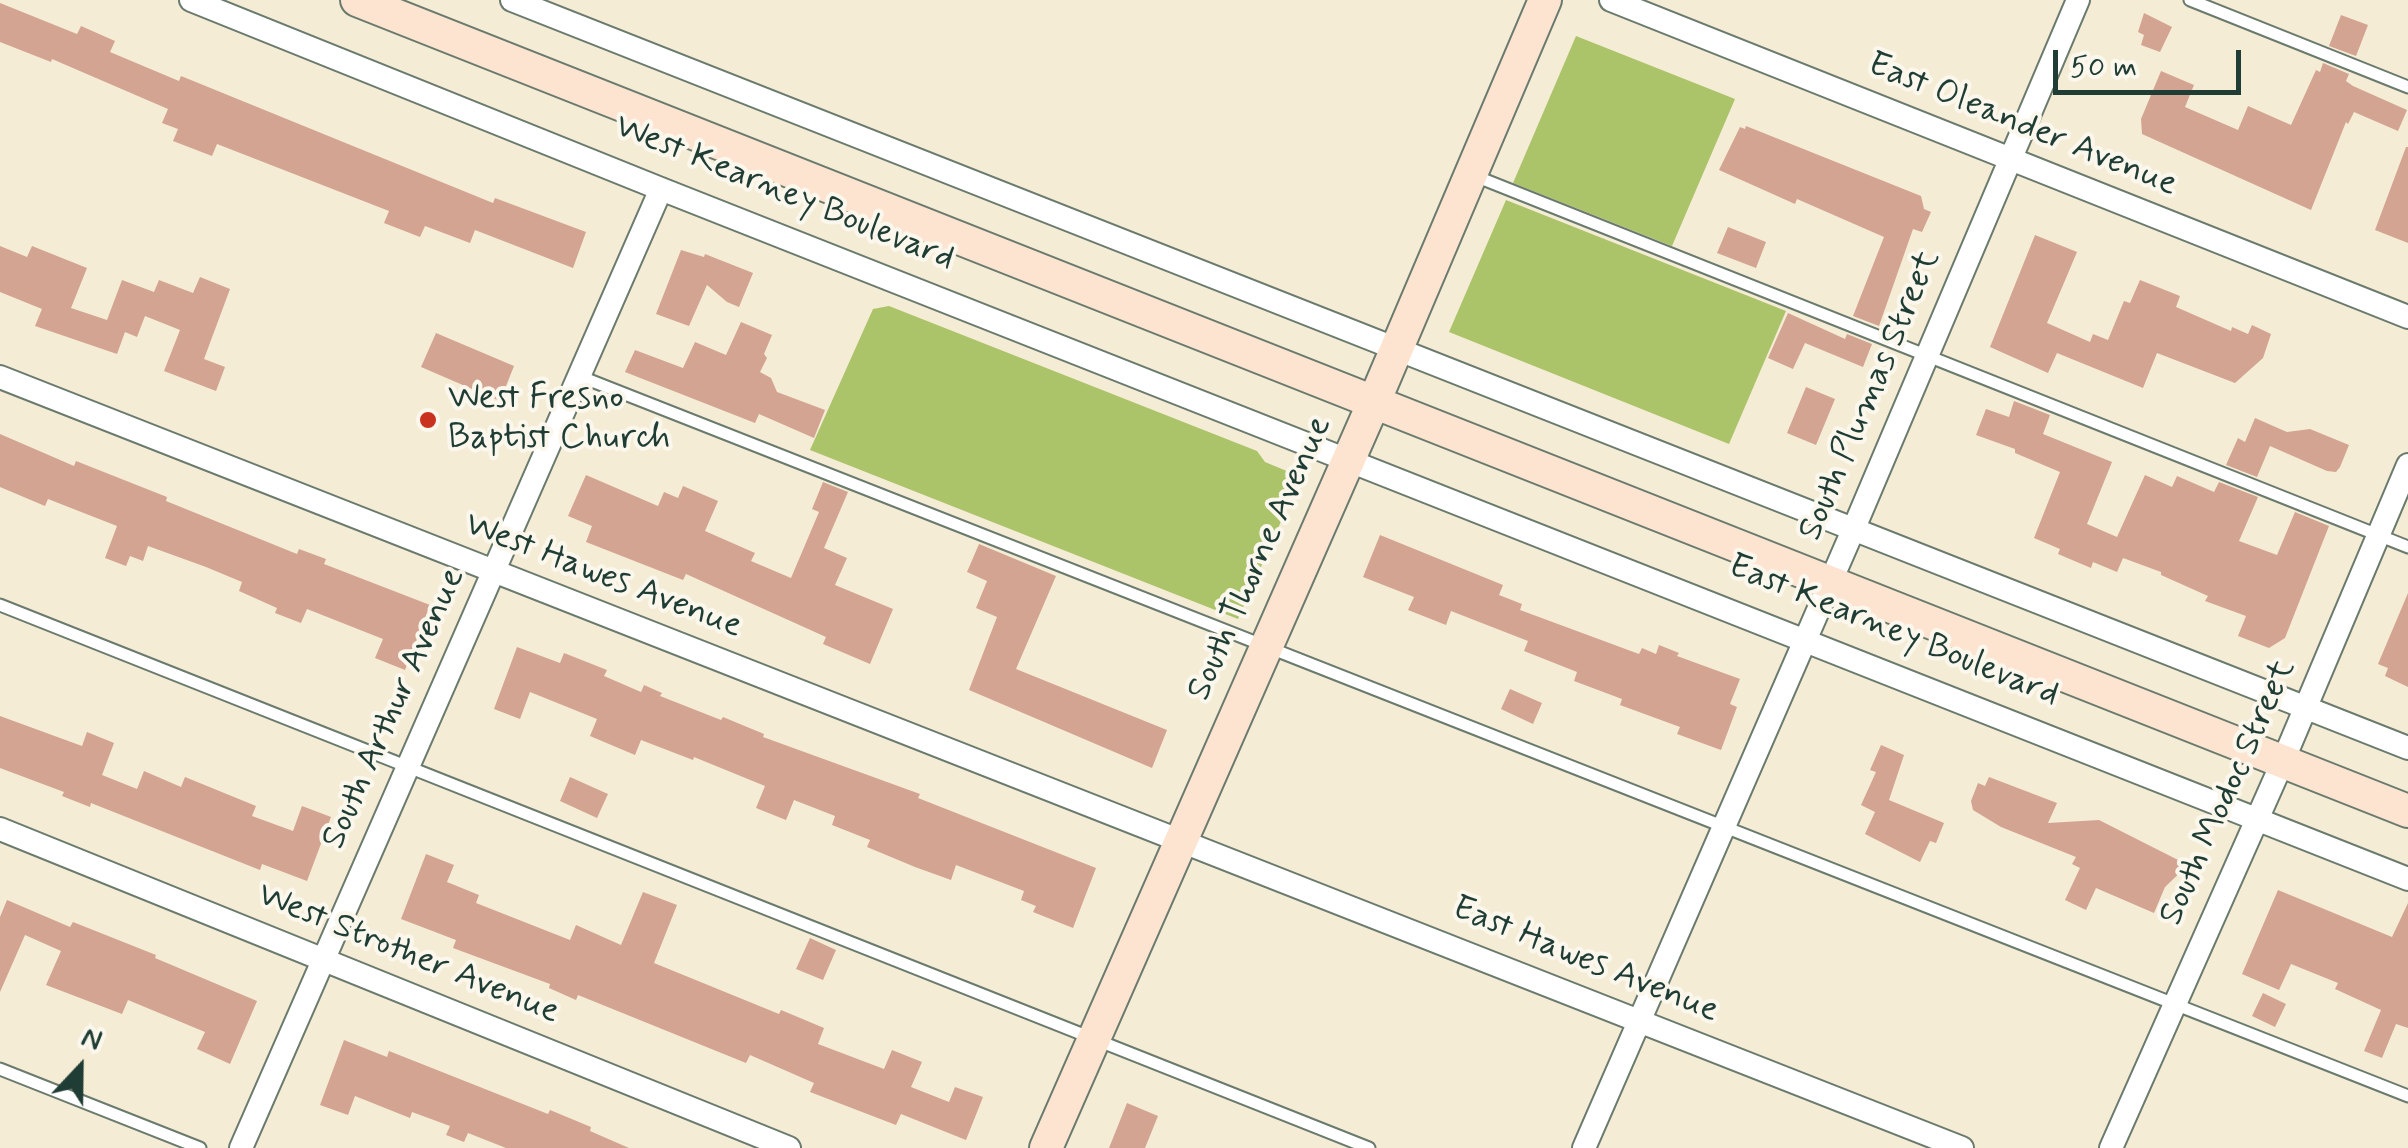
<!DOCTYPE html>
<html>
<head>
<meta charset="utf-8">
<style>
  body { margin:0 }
  #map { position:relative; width:2408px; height:1148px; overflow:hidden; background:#f5ecd6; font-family:Mynerve,sans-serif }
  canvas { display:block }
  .north { position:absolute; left:30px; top:1018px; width:100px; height:100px; -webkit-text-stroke:8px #fbf7ec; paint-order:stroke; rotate:22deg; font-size:28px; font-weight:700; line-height:40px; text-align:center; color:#1f3d34 }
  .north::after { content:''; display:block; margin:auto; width:35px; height:45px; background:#1f3d34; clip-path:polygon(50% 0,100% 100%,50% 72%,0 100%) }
  .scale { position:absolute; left:2053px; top:50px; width:188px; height:45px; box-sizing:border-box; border:5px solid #1f3d34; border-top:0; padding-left:12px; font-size:30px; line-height:35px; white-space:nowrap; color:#1f3d34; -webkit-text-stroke:8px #fbf7ec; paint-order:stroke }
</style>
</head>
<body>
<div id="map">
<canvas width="2408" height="1148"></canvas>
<div class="north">N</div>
<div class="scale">50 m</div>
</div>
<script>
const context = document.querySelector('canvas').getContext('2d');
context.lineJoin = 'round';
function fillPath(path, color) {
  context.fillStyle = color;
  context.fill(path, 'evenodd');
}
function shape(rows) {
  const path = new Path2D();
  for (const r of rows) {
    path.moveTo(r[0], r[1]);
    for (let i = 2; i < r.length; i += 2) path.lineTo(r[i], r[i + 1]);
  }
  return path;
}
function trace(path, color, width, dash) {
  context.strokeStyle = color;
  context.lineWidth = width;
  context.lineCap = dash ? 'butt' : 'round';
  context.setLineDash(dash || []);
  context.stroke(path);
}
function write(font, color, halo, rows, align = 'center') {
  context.font = font + ' Mynerve,sans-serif';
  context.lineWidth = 8;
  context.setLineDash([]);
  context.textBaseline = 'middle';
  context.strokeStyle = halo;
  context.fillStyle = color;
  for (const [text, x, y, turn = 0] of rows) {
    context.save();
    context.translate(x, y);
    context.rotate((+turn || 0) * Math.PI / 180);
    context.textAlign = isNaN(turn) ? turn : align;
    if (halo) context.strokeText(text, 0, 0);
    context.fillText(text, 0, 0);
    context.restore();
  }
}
const green = shape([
  [1576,36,1735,99,1672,246,1513,183],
  [1506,200,1786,311,1729,444,1449,332],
  [889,306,1257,451,1265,462,1289,472,1284,486,1294,492,1238,619,810,450,873,309]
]);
const building = shape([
  [0,3,77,34,81,26,115,41,110,52,179,81,181,76,493,203,495,198,586,232,573,268,475,230,470,243,425,226,420,237,384,223,389,211,217,144,212,156,173,141,178,129,162,123,168,109,52,59,51,62,0,42],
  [2144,13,2172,27,2160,52,2141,45,2144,35,2138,32],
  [2341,15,2368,25,2356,56,2329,46],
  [2323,63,2349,74,2346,81,2353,86,2407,110,2398,131,2354,112,2348,124,2346,122,2311,210,2142,134,2141,119,2161,71,2194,85,2185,107,2238,130,2248,106,2291,125,2316,70,2320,72],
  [1746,126,1921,196,1924,209,1931,212,1922,232,1913,229,1879,326,1853,316,1884,237,1797,199,1795,204,1719,170,1740,127,1745,129],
  [2406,147,2408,147,2408,243,2375,230],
  [1728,227,1766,242,1756,268,1717,253],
  [2035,235,2077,252,2047,323,2090,342,2093,334,2108,340,2124,301,2130,303,2140,280,2180,296,2176,307,2231,331,2232,327,2248,334,2252,325,2271,334,2263,358,2235,383,2157,353,2143,388,2057,353,2048,373,1990,347],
  [0,246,27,257,32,246,87,268,71,308,107,320,122,280,154,292,159,280,193,293,200,277,230,289,204,359,225,367,216,391,164,371,180,330,145,316,137,337,125,332,117,354,35,326,42,309,0,292],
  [681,250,704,257,705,254,753,273,739,307,727,302,707,285,689,326,656,314],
  [1788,313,1845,339,1847,334,1872,344,1863,367,1805,343,1793,369,1768,358],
  [741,322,772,335,764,354,767,358,760,372,771,378,777,392,825,410,814,438,759,414,755,423,625,372,635,350,683,368,695,342,726,355],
  [436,333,514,366,500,401,421,367],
  [1806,387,1835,399,1816,445,1787,433],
  [2014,401,2050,415,2043,434,2112,462,2087,524,2117,537,2145,475,2172,487,2177,476,2214,492,2219,482,2258,497,2239,541,2277,555,2295,512,2329,526,2285,638,2269,648,2238,636,2246,616,2205,601,2208,596,2161,575,2161,572,2123,558,2117,572,2093,562,2091,568,2058,554,2060,549,2034,538,2060,472,2015,453,2015,449,1976,435,1986,409,2009,417],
  [2255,418,2287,432,2310,429,2349,445,2340,467,2336,472,2327,471,2270,446,2257,477,2226,465,2238,438,2245,442],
  [0,434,74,466,76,461,167,497,166,501,297,554,299,549,326,559,324,564,430,605,405,670,375,658,383,639,307,609,301,623,275,613,277,608,239,591,242,582,206,567,148,546,143,561,130,556,126,566,105,558,117,526,48,499,45,506,0,487],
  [586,475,658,506,664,492,678,498,683,486,718,501,705,531,755,553,751,561,791,578,819,512,812,509,823,482,848,492,824,548,847,558,835,585,893,609,870,664,823,644,826,637,686,574,683,580,586,542,592,526,568,516],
  [1380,535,1503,585,1499,595,1522,604,1520,610,1639,654,1642,648,1656,654,1659,645,1679,653,1677,656,1740,679,1730,704,1737,707,1721,750,1677,734,1680,727,1620,705,1622,699,1574,681,1577,672,1524,651,1528,641,1451,611,1446,625,1408,610,1414,597,1363,577],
  [979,544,1056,576,1016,669,1167,730,1152,768,969,690,997,617,976,608,987,581,967,572],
  [2408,593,2408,687,2385,676,2388,668,2378,664],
  [517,647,560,663,564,653,607,670,604,676,641,692,644,685,662,693,660,696,721,720,723,717,764,734,763,737,920,794,918,798,1096,868,1073,928,1033,912,1036,906,1021,900,1024,891,956,865,951,880,915,867,867,847,870,840,832,825,835,816,794,800,786,820,756,808,765,786,694,757,693,760,641,740,635,755,590,736,597,719,530,692,520,719,494,709],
  [1510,689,1542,703,1533,724,1501,709],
  [0,716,82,746,87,732,114,743,102,775,137,789,144,771,181,787,185,777,256,806,252,816,293,831,302,806,331,817,307,881,262,864,260,870,91,803,90,807,62,796,64,792,0,768],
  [1881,745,1904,755,1889,800,1944,823,1936,843,1930,841,1920,862,1865,834,1875,812,1861,805,1876,772,1870,770],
  [570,777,608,794,597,818,560,801],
  [1989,777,2057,803,2048,823,2099,820,2188,865,2165,887,2154,913,2096,888,2086,910,2065,900,2080,868,2072,864,2076,857,2001,827,1973,810,1971,801,1978,783,1985,786],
  [426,854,454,865,447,882,479,895,476,903,570,940,576,925,621,945,643,892,677,905,654,963,779,1014,781,1010,824,1028,818,1044,884,1069,892,1050,922,1062,911,1087,949,1102,955,1087,983,1097,966,1140,901,1114,896,1125,810,1092,814,1083,750,1055,746,1063,578,995,576,1000,549,988,550,984,453,948,456,940,401,919],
  [2278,890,2392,937,2408,903,2408,1028,2396,1024,2382,1058,2364,1051,2381,1010,2335,989,2338,983,2291,964,2279,990,2242,974],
  [7,900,70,927,73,922,156,955,155,958,257,1001,230,1064,197,1049,205,1032,128,1000,122,1014,46,985,61,951,25,935,0,992,0,917],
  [810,938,836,950,823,980,796,969],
  [2263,993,2286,1004,2275,1027,2252,1016],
  [344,1040,387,1057,389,1051,548,1114,550,1110,591,1127,590,1131,629,1148,506,1148,468,1133,464,1142,446,1135,450,1126,412,1112,410,1118,355,1096,348,1115,320,1105],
  [1127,1103,1158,1116,1145,1148,1109,1148]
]);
const lane = shape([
  [2190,0,2408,87],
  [1475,176,2408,547],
  [579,376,2408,1096],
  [0,605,1369,1148],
  [0,1069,200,1148]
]);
const street = shape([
  [191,0,661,189,2408,879],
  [512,0,2408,748],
  [1611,0,2408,317],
  [0,377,1962,1148],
  [0,829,789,1148],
  [241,1148,661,189],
  [1584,1148,1854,528,2078,0],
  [2111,1148,2283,761,2408,465]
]);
const secondary = shape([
  [357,0,2408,811],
  [1046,1148,1374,402,1545,0]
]);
const markers = [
  [428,420,10,"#c8321e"]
];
const streetNames = [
  ["East Oleander Avenue",2022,126,22],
  ["West Kearney Boulevard",784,194,22],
  ["South Plumas Street",1871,396,-67],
  ["South Thorne Avenue",1261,559,-66],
  ["West Hawes Avenue",603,577,21],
  ["East Kearney Boulevard",1893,632,22],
  ["South Arthur Avenue",395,709,-66],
  ["South Modoc Street",2229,793,-66],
  ["West Strother Avenue",408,955,22],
  ["East Hawes Avenue",1585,961,22]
];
const poiNames = [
  ["West Fresno",448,400],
  ["Baptist Church",448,440]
];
fillPath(green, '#abc369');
fillPath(building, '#d3a491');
trace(lane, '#6a7a6d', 15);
trace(street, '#6a7a6d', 26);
trace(secondary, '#6a7a6d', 36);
trace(lane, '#fff', 11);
trace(street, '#fff', 22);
trace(secondary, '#fde4d0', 32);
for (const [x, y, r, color] of markers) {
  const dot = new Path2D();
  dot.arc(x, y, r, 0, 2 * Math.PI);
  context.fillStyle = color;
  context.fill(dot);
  trace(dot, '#fbf7ec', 4);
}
write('35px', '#1f3d34', '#fbf7ec', streetNames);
write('35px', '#1f3d34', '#fbf7ec', poiNames, 'left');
</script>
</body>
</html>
